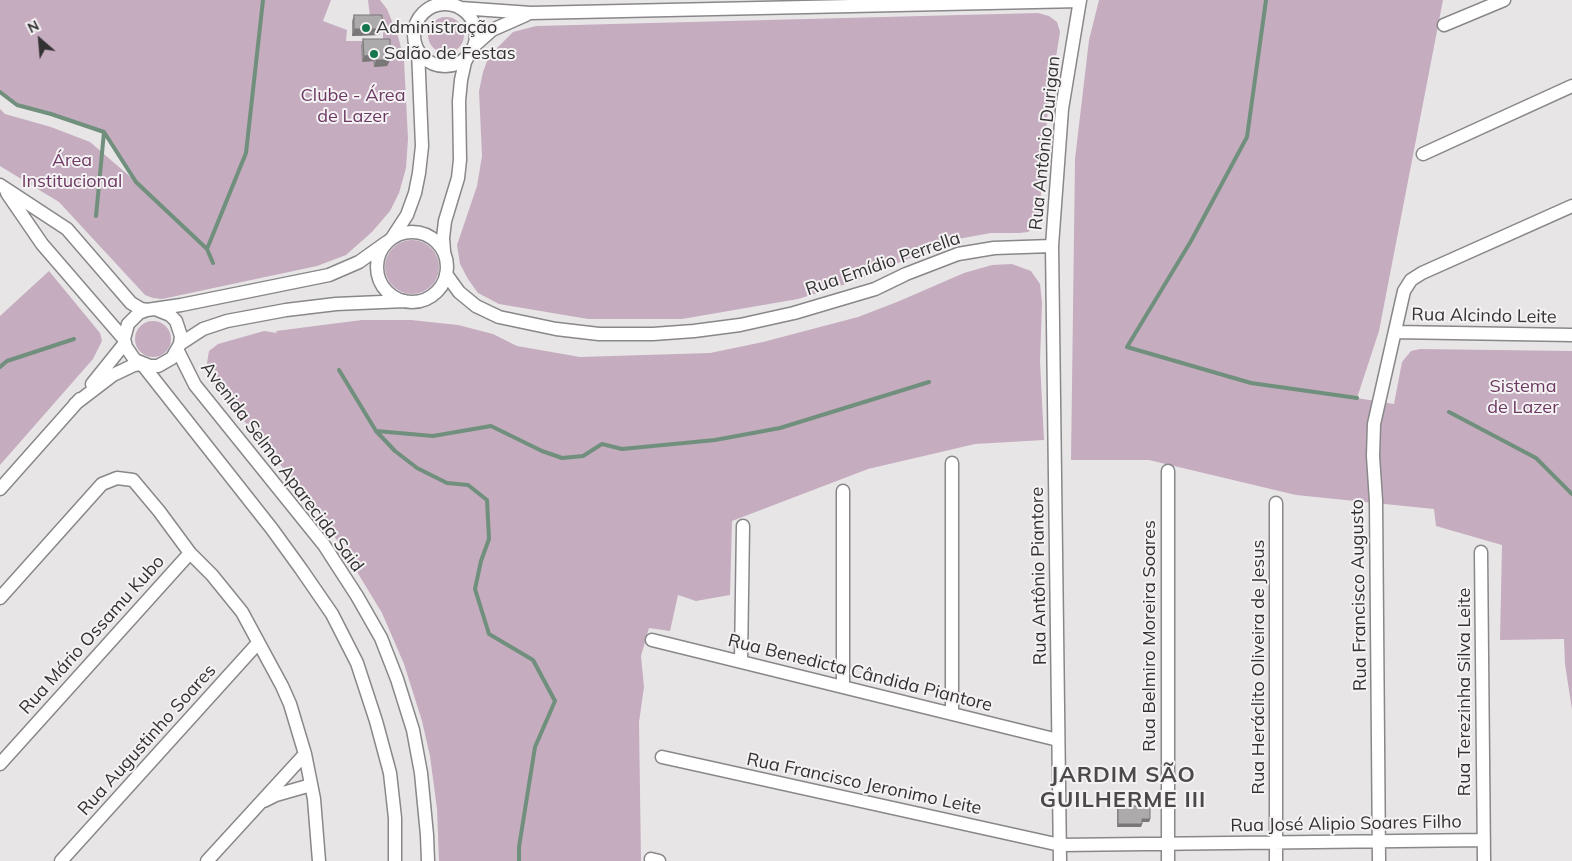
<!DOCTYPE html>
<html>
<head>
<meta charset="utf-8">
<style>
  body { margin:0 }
  #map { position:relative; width:1572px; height:861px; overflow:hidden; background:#e8e5e7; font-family:Mulish,sans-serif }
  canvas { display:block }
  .north { position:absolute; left:15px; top:15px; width:50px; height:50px; -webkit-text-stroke:4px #f5f2f4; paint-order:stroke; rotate:333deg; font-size:14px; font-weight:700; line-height:20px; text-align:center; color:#333233 }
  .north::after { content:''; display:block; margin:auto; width:18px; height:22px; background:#333233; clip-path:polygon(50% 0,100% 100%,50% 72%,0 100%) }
</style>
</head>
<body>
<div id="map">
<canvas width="1572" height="861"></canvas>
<div class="north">N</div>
</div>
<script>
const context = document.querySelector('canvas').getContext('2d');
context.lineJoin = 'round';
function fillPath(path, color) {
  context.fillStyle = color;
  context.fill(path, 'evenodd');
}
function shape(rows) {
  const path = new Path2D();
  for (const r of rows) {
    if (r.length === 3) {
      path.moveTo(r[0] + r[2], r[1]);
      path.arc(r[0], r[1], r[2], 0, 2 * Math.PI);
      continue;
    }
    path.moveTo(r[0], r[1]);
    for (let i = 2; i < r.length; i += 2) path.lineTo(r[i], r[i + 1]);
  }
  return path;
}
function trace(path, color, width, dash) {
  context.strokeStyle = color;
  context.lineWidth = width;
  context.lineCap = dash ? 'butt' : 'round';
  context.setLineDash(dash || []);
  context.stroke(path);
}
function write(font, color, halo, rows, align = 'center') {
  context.font = font + ' Mulish,sans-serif';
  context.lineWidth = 4;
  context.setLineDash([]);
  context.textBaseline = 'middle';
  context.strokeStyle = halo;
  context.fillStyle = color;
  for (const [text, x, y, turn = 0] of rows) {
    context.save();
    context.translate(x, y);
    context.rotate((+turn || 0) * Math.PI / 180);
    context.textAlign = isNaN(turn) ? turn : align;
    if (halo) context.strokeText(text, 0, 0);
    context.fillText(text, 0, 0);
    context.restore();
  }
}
const green = shape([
  [0,0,331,0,323,21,347,30,346,41,383,41,383,19,370,17,368,0,380,0,387,9,398,36,404,60,408,139,406,168,399,193,390,211,372,232,346,255,317,266,162,299,153,298,145,295,59,202,0,166,0,109,5,114,51,127,90,142,134,180,105,132,51,114,17,105,0,92],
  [1099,0,1443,0,1379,331,1357,398,1394,404,1402,362,1411,351,1420,349,1572,351,1572,710,1565,664,1564,639,1500,640,1502,545,1436,526,1434,509,1296,495,1149,460,1071,460,1075,159,1089,40],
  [1038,13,1049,16,1057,22,1060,32,1048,108,1039,217,1037,223,1028,232,1019,233,991,233,952,240,856,281,798,299,682,319,588,319,499,304,478,293,468,279,460,264,457,245,477,186,482,156,479,91,483,72,489,56,513,32,536,26],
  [446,35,18],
  [412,267,27],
  [1012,264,1031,271,1040,284,1042,303,1040,361,1044,440,975,444,868,469,732,521,730,595,696,601,678,595,670,631,649,628,641,656,644,687,639,722,641,861,439,861,437,809,430,756,422,721,404,664,382,613,345,552,307,497,215,386,207,374,207,363,209,351,218,344,264,331,277,333,276,331,362,320,411,320,458,325,493,334,517,346,580,357,710,353,763,342,858,317,897,302,964,273,992,265],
  [49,271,100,333,102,341,93,359,0,465,0,316],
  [153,339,18]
]);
const stream = shape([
  [1266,0,1247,137,1191,241,1127,347,1251,383,1357,398],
  [0,92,17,105,51,114,104,132,136,182,207,249,213,263],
  [96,216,104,132],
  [207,249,246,153,263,0],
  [0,367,7,361,74,339],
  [339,370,376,431,395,451,417,468,447,483,468,485,487,500,489,539,481,561,475,589,489,634,533,660,555,701,535,747,519,847,519,861],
  [1449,412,1536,458,1572,494],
  [376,431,433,436,491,426,542,451,562,458,583,456,602,444,622,449,715,440,780,428,929,382]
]);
const street = shape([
  [445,35,31],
  [460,8,531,13,1080,1],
  [1444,25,1504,0],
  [474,46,492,30,526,15],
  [1423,154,1572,86],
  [0,185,67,229,131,303,141,309,147,310],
  [7,193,42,244,124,339],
  [412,267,35],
  [392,238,407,215,415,193,419,173,422,146,418,50],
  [444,251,443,238,445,221,458,178,460,160,459,101,461,80,465,62,471,51],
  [446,274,459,292,476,306,499,317,556,329,599,334,653,334,694,331,740,325,794,313,875,289,906,274,958,254,994,248,1052,246],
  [155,309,170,315,176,321,181,336,180,344,172,358,158,366,150,366,135,360,126,347,124,339,128,324,139,313,147,310,181,305,329,275,359,262,387,242],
  [1395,332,1572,335],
  [180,344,203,329,227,321,286,310,336,304,405,301],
  [178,351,195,385,324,545,357,596,381,638,397,679,413,730,421,773,427,835,428,861],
  [92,384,125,343],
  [75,404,113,375,134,365,142,364,272,529,301,569,332,614,357,663,376,721,390,773,395,818,395,861],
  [952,463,952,713],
  [1168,471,1168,861],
  [0,489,80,399],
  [1276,503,1276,861],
  [1481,552,1484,861],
  [0,598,102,484,117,478,133,480,159,511,190,553,212,575,242,612,282,686,290,704,305,754,314,799,319,861],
  [652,640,1058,740],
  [741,661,743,526],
  [843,687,843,491],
  [662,757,1060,845,1484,840],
  [0,764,190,553],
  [264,801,276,795,311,785],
  [651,859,659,861],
  [61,861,258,643],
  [207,861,305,754],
  [1060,861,1052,246,1062,109,1080,0],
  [1379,861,1376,501,1373,456,1374,424,1404,291,1411,280,1422,273,1572,206]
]);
const wall = shape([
  [354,15,382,29,379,35,352,36,352,21],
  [363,39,390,60,387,66,374,67,373,61,362,62,361,46],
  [1118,806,1150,819,1149,822,1142,822,1141,827,1117,827,1117,809]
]);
const shadedWall = shape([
  [354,29,382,29,379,35,352,36],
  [376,55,373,61,362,62,364,56],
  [376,60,390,60,387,66,374,67],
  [1142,819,1150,819,1149,822,1141,822],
  [1118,824,1142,824,1141,827,1117,827]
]);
const building = shape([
  [354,15,382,15,382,29,354,29,354,15],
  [363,39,390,39,390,60,376,60,376,55,364,56,363,39],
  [1118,806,1150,806,1150,819,1142,819,1142,824,1118,824,1118,806]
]);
const markers = [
  [366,28,5,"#14764d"],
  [374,54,5,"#14764d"]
];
const poiNames = [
  ["Administração",376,28],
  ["Salão de Festas",384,54]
];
const parkNames = [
  ["Clube - Área",353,96],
  ["de Lazer",353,117],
  ["Área",72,161],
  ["Institucional",72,182],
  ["Sistema",1523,387],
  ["de Lazer",1523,408]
];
const streetNames = [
  ["Rua Antônio Durigan",1045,143,-84],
  ["Rua Emídio Perrella",883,264,-19],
  ["Rua Alcindo Leite",1484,316,1],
  ["Avenida Selma Aparecida Said",282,467,53],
  ["Rua Antônio Piantore",1039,576,-91],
  ["Rua Francisco Augusto",1359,595,-91],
  ["Rua Mário Ossamu Kubo",92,635,-48],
  ["Rua Belmiro Moreira Soares",1150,636,-90],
  ["Rua Heráclito Oliveira de Jesus",1259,667,-90],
  ["Rua Benedicta Cândida Piantore",860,673,14],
  ["Rua Terezinha Silva Leite",1465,692,-90],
  ["Rua Augustinho Soares",147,740,-48],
  ["Rua Francisco Jeronimo Leite",864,784,12],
  ["Rua José Alipio Soares Filho",1346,824,-1]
];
const districtNames = [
  ["JARDIM SÃO",1123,775],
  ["GUILHERME III",1123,800]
];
fillPath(green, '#c5acbf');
trace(stream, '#70907d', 4);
trace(street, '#898789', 15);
trace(street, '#fff', 12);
fillPath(wall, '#959294');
fillPath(shadedWall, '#797778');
fillPath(building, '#adaaac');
trace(building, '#797778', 1);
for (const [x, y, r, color] of markers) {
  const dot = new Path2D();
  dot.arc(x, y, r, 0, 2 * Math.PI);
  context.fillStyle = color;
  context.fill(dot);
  trace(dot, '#f5f2f4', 2);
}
write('18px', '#333233', '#f5f2f4', poiNames, 'left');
write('18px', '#6c3962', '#f5f2f4', parkNames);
write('18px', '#333233', '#f5f2f4', streetNames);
context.letterSpacing = '1px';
write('bold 22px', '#4b494a', '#f5f2f4', districtNames);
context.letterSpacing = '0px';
</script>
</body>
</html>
